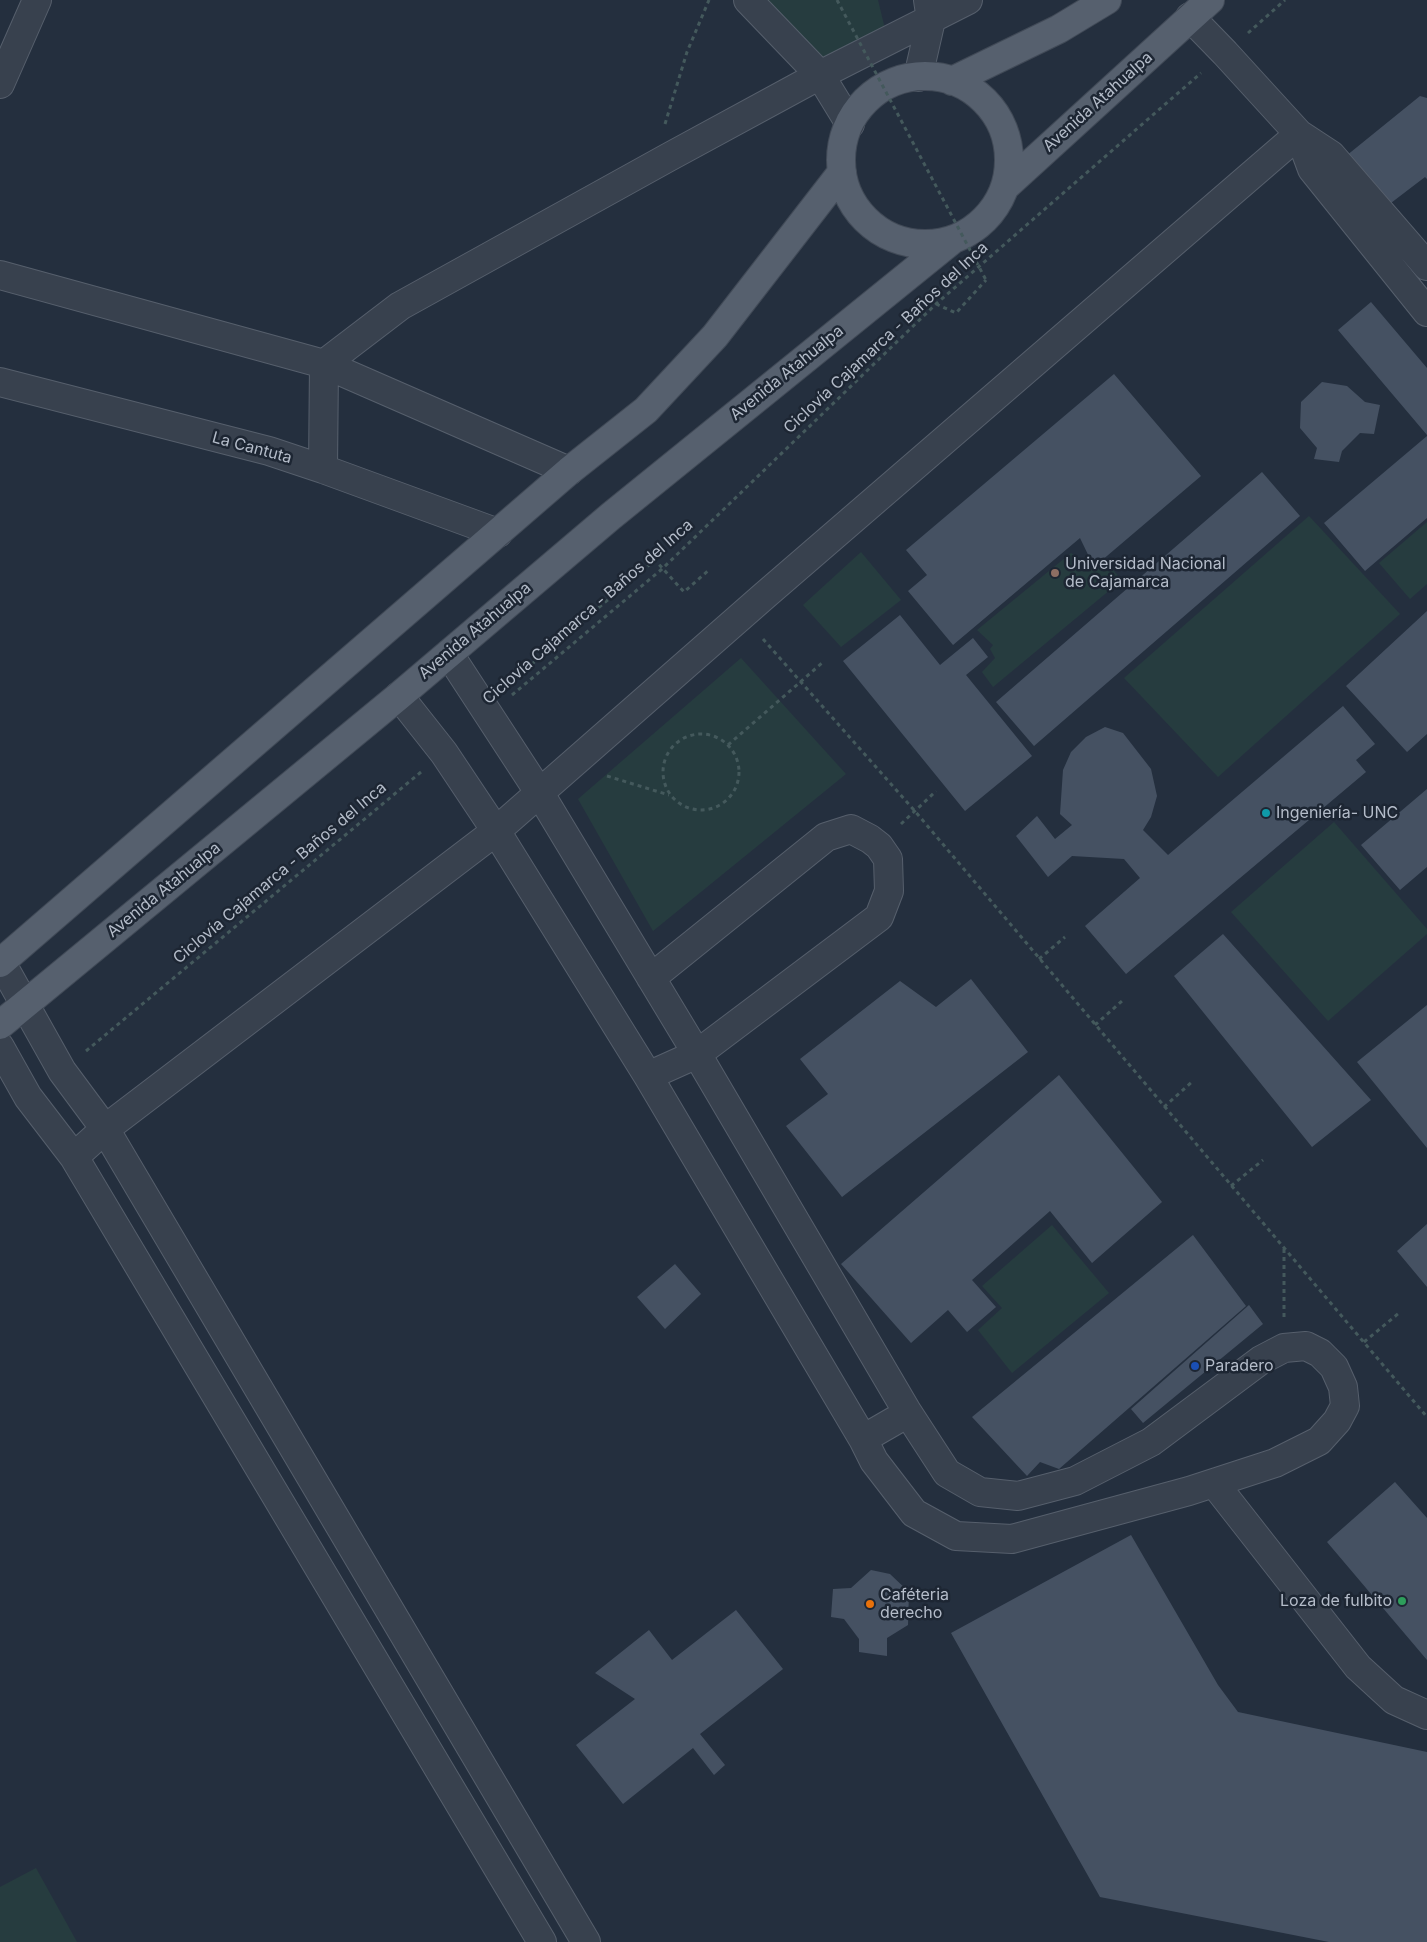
<!DOCTYPE html>
<html>
<head>
<meta charset="utf-8">
<style>
  body { margin:0 }
  canvas { display:block; background:#242f3e }
</style>
</head>
<body>
<canvas width="1427" height="1942"></canvas>
<script>
const context = document.querySelector('canvas').getContext('2d');
context.lineJoin = 'round';
function fillPath(path, color) {
  context.fillStyle = color;
  context.fill(path, 'evenodd');
}
function shape(rows) {
  const path = new Path2D();
  for (const r of rows) {
    if (r.length === 3) {
      path.moveTo(r[0] + r[2], r[1]);
      path.arc(r[0], r[1], r[2], 0, 2 * Math.PI);
      continue;
    }
    path.moveTo(r[0], r[1]);
    for (let i = 2; i < r.length; i += 2) path.lineTo(r[i], r[i + 1]);
  }
  return path;
}
function trace(path, color, width, dash) {
  context.strokeStyle = color;
  context.lineWidth = width;
  context.lineCap = dash ? 'butt' : 'round';
  context.setLineDash(dash || []);
  context.stroke(path);
}
function write(font, color, halo, rows, align = 'center') {
  context.font = font + ' Inter,sans-serif';
  context.lineWidth = 5;
  context.setLineDash([]);
  context.textBaseline = 'middle';
  context.strokeStyle = halo;
  context.fillStyle = color;
  for (const [text, x, y, turn = 0] of rows) {
    context.save();
    context.translate(x, y);
    context.rotate((+turn || 0) * Math.PI / 180);
    context.textAlign = isNaN(turn) ? turn : align;
    if (halo) context.strokeText(text, 0, 0);
    context.fillText(text, 0, 0);
    context.restore();
  }
}
const green = shape([
  [733,0,878,0,885,29,809,73],
  [1309,516,1400,614,1218,777,1124,678],
  [1427,522,1427,584,1410,599,1379,563],
  [861,552,901,600,841,647,803,605],
  [1071,553,1094,567,1103,559,1122,580,993,687,982,672,995,658,990,649,993,645,977,630],
  [741,658,846,774,653,931,578,799],
  [1334,822,1427,929,1427,934,1328,1021,1231,912],
  [1052,1225,1109,1293,1012,1373,978,1330,1002,1308,982,1286],
  [36,1868,77,1942,0,1942,0,1887]
]);
const building = shape([
  [1420,96,1427,98,1427,179,1425,177,1387,206,1346,156],
  [1371,302,1427,368,1427,435,1338,330],
  [1114,374,1201,476,1094,567,1080,538,953,645,908,591,927,575,906,550],
  [1322,382,1347,386,1365,402,1380,405,1374,434,1360,433,1342,451,1339,462,1314,459,1317,448,1300,428,1301,402],
  [1427,436,1427,518,1365,571,1324,523],
  [1262,472,1300,516,1034,746,996,702],
  [1427,611,1427,734,1407,752,1346,686],
  [900,615,940,665,973,638,988,657,966,675,1032,756,965,811,843,661],
  [1343,706,1375,744,1356,760,1366,772,1126,974,1085,926,1140,878,1124,859,1072,856,1048,877,1016,836,1037,816,1055,839,1072,825,1060,814,1063,770,1071,752,1086,737,1105,727,1123,733,1151,769,1157,796,1151,817,1143,830,1168,855],
  [1427,789,1427,867,1400,890,1361,845],
  [1223,934,1371,1100,1312,1147,1174,976],
  [971,979,1028,1052,842,1197,786,1126,828,1094,800,1059,900,981,936,1007],
  [1427,1005,1427,1148,1357,1062],
  [1059,1075,1162,1202,1092,1263,1050,1211,972,1280,996,1307,967,1332,948,1310,911,1343,841,1264],
  [1427,1224,1427,1287,1397,1251],
  [1193,1235,1246,1306,1059,1469,1040,1462,1027,1476,972,1417],
  [675,1264,701,1294,665,1329,637,1297],
  [1249,1305,1263,1324,1143,1423,1131,1409],
  [1395,1482,1427,1518,1427,1660,1327,1542],
  [1131,1535,1218,1685,1238,1712,1427,1752,1427,1942,1329,1942,1100,1897,951,1633],
  [871,1570,890,1574,909,1592,908,1625,887,1638,887,1656,859,1652,859,1639,844,1619,831,1617,833,1589,851,1588],
  [736,1610,783,1669,700,1734,725,1765,714,1775,693,1748,623,1804,576,1745,635,1699,595,1673,649,1630,672,1660]
]);
const path = shape([
  [1248,33,1285,0],
  [665,124,687,52,709,0],
  [936,304,956,313,986,280],
  [763,639,914,810,1427,1417],
  [507,685,655,560,684,592,710,569],
  [512,695,662,569,936,304,1201,73],
  [701,772,38],
  [728,745,822,663],
  [607,776,669,795],
  [901,824,936,791],
  [1039,959,1065,937],
  [1095,1025,1122,1001],
  [86,1051,421,772],
  [1164,1107,1193,1081],
  [1231,1186,1263,1160],
  [1284,1249,1284,1318],
  [1364,1342,1399,1313]
]);
const minor = shape([
  [748,0,820,75,850,124],
  [1190,17,1225,53,1299,134,1331,155,1427,266],
  [918,77,931,20,928,0],
  [0,84,37,0],
  [1299,134,1312,169,1427,312],
  [0,275,324,364,569,471],
  [0,382,269,451,323,469,498,533],
  [323,469,324,364,400,306,669,157,820,75,968,0],
  [399,696,444,753,496,831,648,1076,863,1439,874,1461,914,1513,956,1536,1012,1539,1189,1491,1275,1463,1319,1441,1337,1421,1345,1406,1343,1387,1334,1367,1320,1353,1306,1346,1284,1348,1261,1360,1151,1442,1075,1481,1018,1496,980,1492,947,1473,908,1413,697,1054,539,792,449,654],
  [1,962,62,1071,105,1129,586,1942],
  [0,1047,28,1097,74,1157,542,1942],
  [648,1076,697,1054,879,917,889,891,888,859,879,846,870,839,851,829,826,837,651,978],
  [74,1157,105,1129,496,831,764,596,1299,134],
  [863,1439,908,1413],
  [1214,1483,1358,1667,1394,1700,1427,1715]
]);
const major = shape([
  [925,160,84],
  [952,81,1059,29,1107,0],
  [1006,186,1210,0],
  [0,963,569,471,646,410,715,336,842,172],
  [0,1025,399,696,611,516,952,240]
]);
const pathBridge = shape([
  [837,0,986,280]
]);
const markers = [
  [1055,573,5,"#8d6e63"],
  [1266,813,5,"#0f9aa8"],
  [1195,1366,5,"#1a4fb4"],
  [1402,1601,5,"#2e9e5b"],
  [870,1604,5,"#e8710a"]
];
const streetNames = [
  ["Avenida Atahualpa",1098,102,-42],
  ["Ciclovía Cajamarca - Baños del Inca",886,338,-43],
  ["Avenida Atahualpa",787,373,-39],
  ["La Cantuta",252,448,15],
  ["Ciclovía Cajamarca - Baños del Inca",588,612,-41],
  ["Avenida Atahualpa",475,631,-40],
  ["Ciclovía Cajamarca - Baños del Inca",280,873,-40],
  ["Avenida Atahualpa",164,890,-39]
];
const poiNames = [
  ["Universidad Nacional",1065,564],
  ["de Cajamarca",1065,582],
  ["Ingeniería- UNC",1276,813],
  ["Paradero",1205,1366],
  ["Caféteria",880,1595],
  ["derecho",880,1613],
  ["Loza de fulbito",1392,1601,"right"]
];
fillPath(green, '#263c3f');
fillPath(building, '#455162');
trace(minor, '#565f6c', 30);
trace(major, '#414a57', 30);
trace(path, '#44595c', 3, [4, 4]);
trace(minor, '#38414e', 28);
trace(major, '#56606e', 28);
trace(pathBridge, '#44595c', 3, [4, 4]);
for (const [x, y, r, color] of markers) {
  const dot = new Path2D();
  dot.arc(x, y, r, 0, 2 * Math.PI);
  context.fillStyle = color;
  context.fill(dot);
  trace(dot, '#1d2633', 2);
}
write('16px', '#b4bcc9', '#1d2633', streetNames);
write('16px', '#b4bcc9', '#1d2633', poiNames, 'left');
</script>
</body>
</html>
